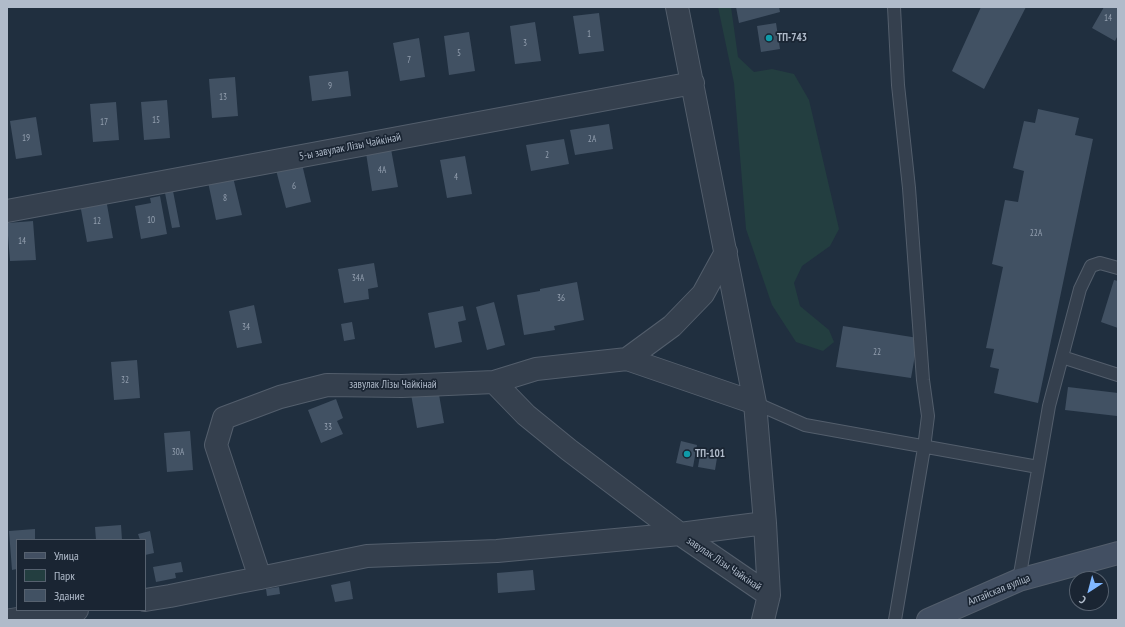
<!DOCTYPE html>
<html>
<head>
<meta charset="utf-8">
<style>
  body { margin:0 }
  #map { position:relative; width:1125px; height:627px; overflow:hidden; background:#202f3f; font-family:"PT Sans Narrow",sans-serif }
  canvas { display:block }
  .frame { position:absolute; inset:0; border:8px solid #b0bbca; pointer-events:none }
  .legend { position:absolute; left:16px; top:539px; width:130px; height:72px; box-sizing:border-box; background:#1a2533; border:1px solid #56616f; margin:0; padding:5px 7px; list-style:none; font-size:12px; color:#b0bbca }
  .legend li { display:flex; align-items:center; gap:8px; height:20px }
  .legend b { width:20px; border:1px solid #56616f }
  .north { position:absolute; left:1069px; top:571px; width:40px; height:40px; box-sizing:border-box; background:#1a2533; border:1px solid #56616f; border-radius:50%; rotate:216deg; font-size:11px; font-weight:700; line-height:16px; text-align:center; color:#b0bbca }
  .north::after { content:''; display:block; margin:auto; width:14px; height:18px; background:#80b7ff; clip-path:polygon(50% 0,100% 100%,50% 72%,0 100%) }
</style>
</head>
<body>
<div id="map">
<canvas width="1125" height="627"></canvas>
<div class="frame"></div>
<ul class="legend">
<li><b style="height:5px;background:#424f62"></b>Улица</li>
<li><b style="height:11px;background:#233e40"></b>Парк</li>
<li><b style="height:11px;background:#415163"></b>Здание</li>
</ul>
<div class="north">С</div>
</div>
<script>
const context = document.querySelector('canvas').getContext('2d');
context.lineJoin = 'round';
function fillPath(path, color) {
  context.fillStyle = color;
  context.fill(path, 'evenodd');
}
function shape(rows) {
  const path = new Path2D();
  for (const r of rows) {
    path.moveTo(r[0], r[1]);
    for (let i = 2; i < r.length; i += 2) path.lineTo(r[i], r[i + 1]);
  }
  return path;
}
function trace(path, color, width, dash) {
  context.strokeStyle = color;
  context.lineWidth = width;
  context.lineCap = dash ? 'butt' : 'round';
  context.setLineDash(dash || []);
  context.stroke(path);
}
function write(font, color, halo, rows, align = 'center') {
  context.font = font + ' "PT Sans Narrow",sans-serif';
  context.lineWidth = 3.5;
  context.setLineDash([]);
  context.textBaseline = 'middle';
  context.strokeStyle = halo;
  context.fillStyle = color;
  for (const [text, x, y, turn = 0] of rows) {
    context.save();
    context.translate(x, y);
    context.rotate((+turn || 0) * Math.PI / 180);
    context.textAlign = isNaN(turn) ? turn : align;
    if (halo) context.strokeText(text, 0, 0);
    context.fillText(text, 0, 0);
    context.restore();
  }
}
const green = shape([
  [718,7,731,7,738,57,754,72,772,69,794,74,809,100,839,229,830,246,802,266,794,283,800,306,829,330,834,342,823,351,796,342,772,305,746,229,734,83]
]);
const building = shape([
  [736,7,779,7,780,12,739,23],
  [981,7,1026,7,984,89,952,71],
  [1104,7,1118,7,1118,35,1115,41,1092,28],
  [599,13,604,51,579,54,573,16],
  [535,22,541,61,515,64,510,26],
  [776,23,780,49,761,52,757,26],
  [469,32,475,71,449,75,444,36],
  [419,38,425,77,400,81,393,43],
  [348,71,351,96,312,101,309,76],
  [235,77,238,116,212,118,209,79],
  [167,100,170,138,144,140,141,102],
  [116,102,119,140,93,142,90,104],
  [1038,109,1079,118,1075,135,1093,139,1038,403,994,393,999,369,990,367,994,349,986,348,1003,267,992,264,1005,200,1018,202,1024,171,1013,168,1024,121,1035,123],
  [36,117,42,155,16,159,10,121],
  [609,124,613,149,575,155,570,130],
  [564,139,569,164,531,171,526,145],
  [391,149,398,187,372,191,366,153],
  [465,156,472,194,447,198,440,160],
  [302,164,311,202,286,208,276,170],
  [233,177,242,215,216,220,208,182],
  [173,191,180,227,172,228,165,193],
  [160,196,167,234,141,239,135,206,151,203,150,198],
  [106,199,113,238,87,242,80,204],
  [33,221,36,260,10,261,7,223],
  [374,263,378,287,368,289,369,299,344,303,338,269],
  [1114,280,1118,281,1118,328,1101,322],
  [577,282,584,320,554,326,555,330,524,335,517,295,540,291,540,289],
  [494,302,505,345,487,350,476,307],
  [254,305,262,343,237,348,229,311],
  [463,306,466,320,458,322,462,342,435,348,428,313],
  [352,322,355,339,344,341,341,324],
  [843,326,918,338,911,378,836,367],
  [137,360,140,398,114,400,111,362],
  [1068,387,1118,393,1117,416,1065,410],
  [438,389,444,423,417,428,411,394],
  [336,399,343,418,337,421,343,434,321,443,308,410],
  [190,431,193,470,167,472,164,433],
  [681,441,697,445,693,467,676,463],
  [701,449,718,452,715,470,698,467],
  [121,525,122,540,96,540,95,527],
  [35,529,35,540,17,540,17,569,12,570,9,531],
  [150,531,154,553,145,555,145,540,140,540,138,534],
  [181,562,183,572,175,573,176,578,156,582,153,567],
  [533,570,535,590,498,593,497,573],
  [350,581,353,599,335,602,331,585],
  [279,587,280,594,267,596,266,589]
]);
const lane = shape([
  [894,7,898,85,909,188,923,380,928,416,924,448,895,620],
  [1062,357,1118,375],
  [755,403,805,425,1038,467],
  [1019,580,1049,406,1080,289,1091,266,1100,263,1118,268]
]);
const street = shape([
  [677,7,755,403,765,523,769,595,763,620],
  [7,211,693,83],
  [627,359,672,326,703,294,726,252],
  [494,382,536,369,627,359,755,403],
  [765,523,680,534,769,595],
  [145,600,170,596,239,582,260,578,367,556,497,551,680,534,569,450,526,415,494,382,402,386,327,385,280,397,224,418,216,445,260,578],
  [11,620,77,610]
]);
const secondary = shape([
  [928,620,1019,580,1118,553]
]);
const markers = [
  [769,38,4,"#0f9aa8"],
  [687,454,4,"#0f9aa8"]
];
const numberNames = [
  ["14",1108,18],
  ["1",589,34],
  ["3",525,43],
  ["5",459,53],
  ["7",409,60],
  ["9",330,86],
  ["13",223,97],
  ["15",156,120],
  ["17",104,122],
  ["19",26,138],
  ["2А",592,139],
  ["2",547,155],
  ["4А",382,170],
  ["4",456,177],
  ["6",294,186],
  ["8",225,198],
  ["10",151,220],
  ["12",97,221],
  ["22А",1036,233],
  ["14",22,241],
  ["34А",358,278],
  ["36",561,298],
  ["34",246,327],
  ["22",877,352],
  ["32",125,380],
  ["33",328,427],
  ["30А",178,452]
];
const poiNames = [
  ["ТП-743",777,38],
  ["ТП-101",695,454]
];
const streetNames = [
  ["5-ы завулак Лізы Чайкінай",350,147,-11],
  ["завулак Лізы Чайкінай",393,385],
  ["завулак Лізы Чайкінай",724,564,34],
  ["Алтайская вуліца",999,590,-22]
];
fillPath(green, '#233e40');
fillPath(building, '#415163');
trace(lane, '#535e6c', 14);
trace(street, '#535e6c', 24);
trace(secondary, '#535e6c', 24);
trace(lane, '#35404e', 12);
trace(street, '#35404e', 22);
trace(secondary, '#424f62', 22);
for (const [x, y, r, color] of markers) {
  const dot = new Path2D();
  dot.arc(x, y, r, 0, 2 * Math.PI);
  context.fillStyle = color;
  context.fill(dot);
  trace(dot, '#1a2533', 1.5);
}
write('9px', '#94a0b0', null, numberNames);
write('bold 11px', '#b0bbca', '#1a2533', poiNames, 'left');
write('11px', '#b0bbca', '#1a2533', streetNames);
</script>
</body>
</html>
